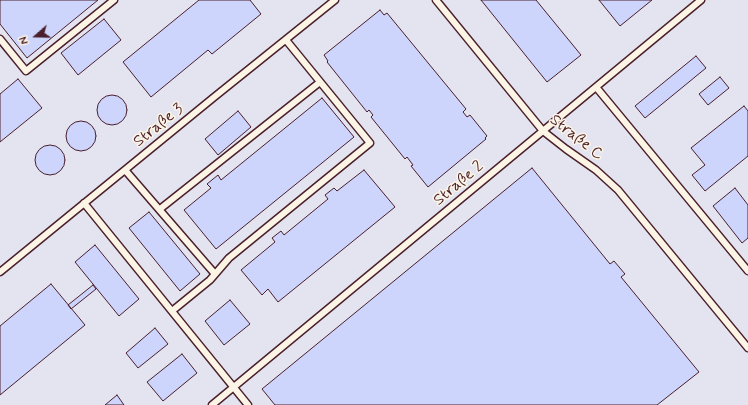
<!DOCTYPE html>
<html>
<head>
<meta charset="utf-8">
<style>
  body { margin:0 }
  #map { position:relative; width:748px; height:405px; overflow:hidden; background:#eeebec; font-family:Mynerve,sans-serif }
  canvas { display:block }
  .north { position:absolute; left:16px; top:16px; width:40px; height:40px; -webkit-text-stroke:3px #fcf5e5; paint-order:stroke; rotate:250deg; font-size:11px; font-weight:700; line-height:16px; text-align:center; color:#4a1f2b }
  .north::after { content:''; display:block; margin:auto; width:14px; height:18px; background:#4a1f2b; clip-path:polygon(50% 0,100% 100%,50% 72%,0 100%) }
</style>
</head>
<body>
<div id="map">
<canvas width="748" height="405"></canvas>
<div class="north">N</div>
</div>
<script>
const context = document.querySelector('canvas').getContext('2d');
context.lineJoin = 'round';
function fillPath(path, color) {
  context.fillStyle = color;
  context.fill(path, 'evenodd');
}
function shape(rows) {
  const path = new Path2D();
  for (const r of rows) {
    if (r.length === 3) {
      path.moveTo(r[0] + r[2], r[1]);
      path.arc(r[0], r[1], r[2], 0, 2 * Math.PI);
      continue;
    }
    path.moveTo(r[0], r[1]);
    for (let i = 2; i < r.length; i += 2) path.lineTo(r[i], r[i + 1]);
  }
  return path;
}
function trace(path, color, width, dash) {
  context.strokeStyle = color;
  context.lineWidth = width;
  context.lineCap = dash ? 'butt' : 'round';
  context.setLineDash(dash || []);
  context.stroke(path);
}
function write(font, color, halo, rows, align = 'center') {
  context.font = font + ' Mynerve,sans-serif';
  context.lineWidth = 3;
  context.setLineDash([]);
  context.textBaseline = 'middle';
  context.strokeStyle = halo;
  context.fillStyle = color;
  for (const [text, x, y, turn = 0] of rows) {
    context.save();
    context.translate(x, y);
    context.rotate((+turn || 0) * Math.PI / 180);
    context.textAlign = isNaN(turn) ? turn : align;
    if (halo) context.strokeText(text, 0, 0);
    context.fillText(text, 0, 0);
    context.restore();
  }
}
const built = shape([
  [0,0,748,0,748,405,0,405]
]);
const building = shape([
  [0,0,98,0,27,58,0,24,0,0],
  [199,0,250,0,261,14,212,54,208,50,151,97,123,62,199,0],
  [481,0,536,0,581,55,547,82,481,0],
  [599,0,652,0,620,26,599,0],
  [380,10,384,15,387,13,466,109,463,112,467,117,470,115,487,136,485,138,486,139,428,187,411,166,413,165,407,157,405,159,371,117,373,115,369,110,367,112,327,62,328,61,324,55,380,10],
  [104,19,121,40,78,75,61,53,104,19],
  [696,56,706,68,645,118,635,106,696,56],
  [720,77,729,88,708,105,699,94,720,77],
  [18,79,42,108,0,142,0,94,18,79],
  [112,110,15],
  [322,98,354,137,216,249,184,210,211,188,207,184,218,175,221,180,322,98],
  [744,106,748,111,748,156,705,191,692,175,705,165,691,148,744,106],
  [238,111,251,127,218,155,205,139,238,111],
  [81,136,15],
  [50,160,15],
  [532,168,610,264,614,261,625,274,621,277,699,372,657,405,275,405,262,389,532,168],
  [364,170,395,207,278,302,268,289,262,295,241,270,275,242,272,238,281,231,284,235,328,199,325,195,334,188,337,191,364,170],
  [735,188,748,205,748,238,742,243,713,206,735,188],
  [149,212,200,274,180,291,129,228,149,212],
  [95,245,139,299,119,316,75,262,95,245],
  [51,284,85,325,0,395,0,326,51,284],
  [93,285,96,289,71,309,68,305,93,285],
  [230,300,250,324,224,345,205,321,230,300],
  [155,328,168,344,138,368,126,353,155,328],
  [182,354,197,373,163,401,147,382,182,354],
  [117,395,124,405,105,405,117,395]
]);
const lane = shape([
  [436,0,543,131,566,149,596,170,618,190,748,348],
  [0,39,26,71,114,0],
  [596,87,748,271],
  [125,170,215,274],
  [84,203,248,405],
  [160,209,320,82],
  [0,272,213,98,335,0],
  [172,311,210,280,229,258,370,143,286,40],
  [212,405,701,0]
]);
const streetNames = [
  ["Straße 3",159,126,-39],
  ["Straße C",576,138,38],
  ["Straße 2",459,184,-40]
];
fillPath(built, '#e4e4f1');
fillPath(building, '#ced5fd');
trace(building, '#4a1f2b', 1);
trace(lane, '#4a1f2b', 9);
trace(lane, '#fcf5e5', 6);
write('16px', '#4a1f2b', '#fcf5e5', streetNames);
</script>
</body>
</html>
